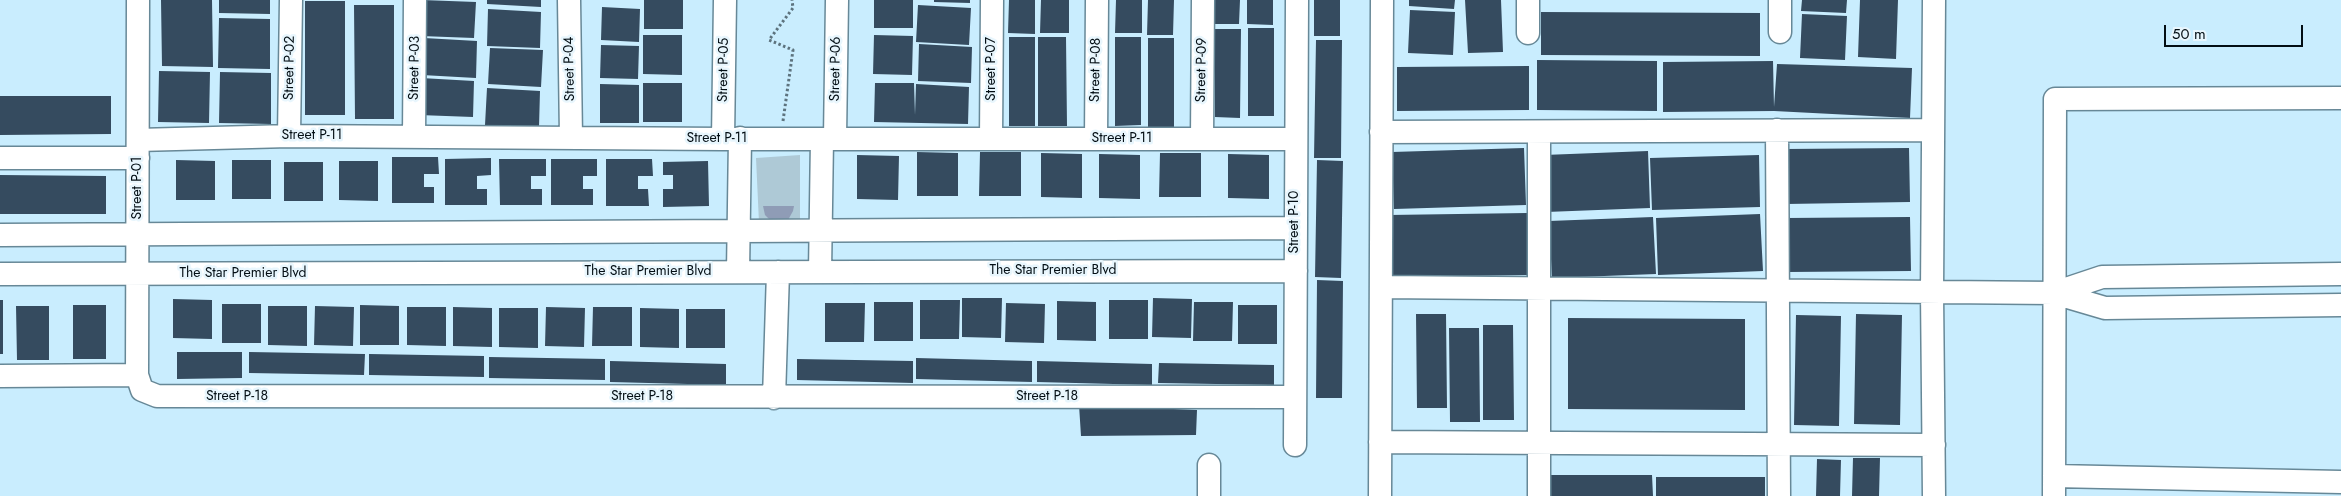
<!DOCTYPE html>
<html>
<head>
<meta charset="utf-8">
<style>
  body { margin:0 }
  #map { position:relative; width:2341px; height:496px; overflow:hidden; background:#c9edfe; font-family:Jost,sans-serif }
  canvas { display:block }
  .scale { position:absolute; left:2164px; top:25px; width:139px; height:22px; box-sizing:border-box; border:2px solid #030e14; border-top:0; padding-left:6px; font-size:15px; line-height:18px; white-space:nowrap; color:#030e14; -webkit-text-stroke:4px #e8f6fd; paint-order:stroke }
</style>
</head>
<body>
<div id="map">
<canvas width="2341" height="496"></canvas>
<div class="scale">50 m</div>
</div>
<script>
const context = document.querySelector('canvas').getContext('2d');
context.lineJoin = 'round';
function fillPath(path, color) {
  context.fillStyle = color;
  context.fill(path, 'evenodd');
}
function shape(rows) {
  const path = new Path2D();
  for (const r of rows) {
    path.moveTo(r[0], r[1]);
    for (let i = 2; i < r.length; i += 2) path.lineTo(r[i], r[i + 1]);
  }
  return path;
}
function trace(path, color, width, dash) {
  context.strokeStyle = color;
  context.lineWidth = width;
  context.lineCap = dash ? 'butt' : 'round';
  context.setLineDash(dash || []);
  context.stroke(path);
}
function write(font, color, halo, rows, align = 'center') {
  context.font = font + ' Jost,sans-serif';
  context.lineWidth = 5;
  context.setLineDash([]);
  context.textBaseline = 'middle';
  context.strokeStyle = halo;
  context.fillStyle = color;
  for (const [text, x, y, turn = 0] of rows) {
    context.save();
    context.translate(x, y);
    context.rotate((+turn || 0) * Math.PI / 180);
    context.textAlign = isNaN(turn) ? turn : align;
    if (halo) context.strokeText(text, 0, 0);
    context.fillText(text, 0, 0);
    context.restore();
  }
}
const green = shape([
  [800,155,800,224,759,223,756,158]
]);
const water = shape([
  [763,206,794,206,793,211,788,220,772,222,765,215]
]);
const building = shape([
  [161,0,212,0,213,67,162,66],
  [219,0,270,0,270,14,219,13],
  [422,0,476,2,474,38,421,36],
  [487,0,541,0,541,7,487,4],
  [644,0,683,0,683,29,644,29],
  [874,0,913,0,913,28,874,28],
  [934,0,970,0,970,3,934,2],
  [1009,0,1035,0,1035,34,1008,33],
  [1041,0,1069,0,1069,33,1040,33],
  [1116,0,1142,0,1142,33,1115,33],
  [1148,0,1174,0,1173,35,1147,35],
  [1214,0,1240,0,1239,24,1213,24],
  [1247,0,1273,0,1273,25,1247,24],
  [1314,0,1340,0,1340,36,1314,36],
  [1409,0,1455,0,1454,9,1409,6],
  [1465,0,1501,0,1503,52,1468,53],
  [1802,0,1847,0,1846,13,1801,11],
  [1860,0,1898,0,1896,59,1858,57],
  [305,1,345,1,345,115,305,115],
  [354,5,394,5,394,119,355,119],
  [918,5,971,8,969,45,916,42],
  [602,7,640,9,639,42,601,40],
  [488,9,541,12,540,48,487,46],
  [1410,10,1455,12,1453,55,1408,53],
  [1541,12,1760,13,1760,56,1541,55],
  [1802,14,1847,16,1845,60,1800,58],
  [219,18,270,19,270,69,218,68],
  [1248,28,1274,28,1274,116,1248,116],
  [1215,29,1241,29,1240,118,1215,117],
  [643,35,682,35,682,75,643,74],
  [874,35,913,36,912,75,873,74],
  [1009,37,1035,37,1035,126,1009,126],
  [1038,37,1066,37,1067,126,1038,126],
  [1115,37,1141,37,1141,125,1115,126],
  [424,38,477,41,476,78,422,75],
  [1148,38,1174,38,1174,127,1148,127],
  [1316,40,1342,40,1341,158,1314,158],
  [919,44,972,47,971,83,918,81],
  [601,45,639,46,638,79,600,78],
  [490,48,543,50,541,87,488,84],
  [1537,60,1657,61,1657,111,1537,110],
  [1773,61,1774,107,1777,64,1912,68,1910,118,1774,111,1663,112,1663,62],
  [1529,66,1529,110,1397,111,1397,67],
  [159,71,210,72,209,123,158,122],
  [220,72,271,73,271,124,219,123],
  [421,78,474,81,473,117,419,115],
  [643,83,682,83,682,122,643,122],
  [875,83,914,83,915,115,916,84,969,87,968,124,874,122],
  [600,84,639,85,639,123,600,123],
  [487,88,540,91,539,127,485,125],
  [0,96,111,96,111,134,0,135],
  [1524,148,1526,205,1394,209,1392,152],
  [1909,148,1910,202,1786,204,1785,149],
  [1648,151,1650,208,1546,212,1544,155],
  [917,152,958,153,958,196,917,196],
  [980,152,1021,152,1021,196,979,196],
  [1041,153,1082,154,1082,198,1041,197],
  [1160,153,1201,153,1201,197,1159,197],
  [1099,154,1140,155,1140,199,1099,198],
  [1228,154,1269,155,1269,199,1228,198],
  [857,155,899,156,898,200,857,199],
  [1759,155,1760,207,1652,210,1650,158],
  [392,157,438,157,439,174,424,174,424,187,434,187,434,203,392,203],
  [491,158,491,175,477,176,477,189,487,189,487,205,445,205,445,159],
  [499,159,546,159,546,176,531,176,531,189,542,189,542,205,500,205],
  [551,159,597,159,597,176,583,176,583,189,593,189,593,205,551,205],
  [606,159,652,159,653,176,638,176,638,189,648,189,649,206,606,206],
  [176,160,215,161,215,200,176,200],
  [232,160,271,160,271,199,232,199],
  [1317,160,1343,161,1341,278,1315,277],
  [339,161,378,161,378,201,339,200],
  [708,161,709,206,663,207,663,189,673,189,673,175,663,175,663,162],
  [284,162,323,162,323,201,284,201],
  [0,175,106,176,106,214,0,214],
  [1527,213,1529,275,1390,277,1389,215],
  [1760,214,1763,271,1658,275,1656,218],
  [1653,217,1656,274,1552,278,1549,221],
  [1910,217,1911,271,1787,272,1787,218],
  [1317,280,1343,281,1342,398,1316,398],
  [962,298,1002,298,1001,338,962,337],
  [1153,298,1192,299,1191,338,1152,337],
  [173,299,212,300,212,339,173,338],
  [0,300,3,300,3,354,0,354],
  [920,300,960,300,959,339,920,339],
  [1109,300,1148,300,1148,339,1109,339],
  [1057,301,1096,302,1096,341,1057,340],
  [874,302,913,302,913,341,874,341],
  [1194,302,1233,302,1232,341,1193,341],
  [825,303,865,303,864,342,825,342],
  [1006,303,1045,304,1044,343,1005,342],
  [222,304,261,304,261,343,222,343],
  [73,305,106,305,106,359,73,359],
  [360,305,399,306,399,345,360,345],
  [1238,305,1277,305,1277,344,1238,344],
  [16,306,49,306,49,360,17,360],
  [268,306,307,306,307,346,268,345],
  [315,306,354,307,353,346,314,345],
  [407,307,446,307,446,346,407,345],
  [453,307,492,308,492,347,453,346],
  [546,307,585,308,584,347,545,346],
  [593,307,632,307,632,346,592,346],
  [499,308,538,308,538,348,499,347],
  [640,308,679,309,679,348,640,347],
  [686,309,725,309,725,348,686,348],
  [1416,314,1446,314,1447,408,1417,408],
  [1856,314,1902,315,1900,425,1854,424],
  [1796,315,1841,316,1839,426,1794,425],
  [1568,318,1745,319,1745,410,1568,409],
  [1483,325,1513,325,1514,420,1483,420],
  [1449,328,1479,328,1480,422,1450,422],
  [177,352,242,352,242,378,177,379],
  [249,352,365,354,364,375,249,373],
  [369,354,484,356,484,377,369,375],
  [489,357,605,359,605,380,489,378],
  [916,358,1032,361,1032,382,916,379],
  [797,359,913,361,913,383,797,380],
  [610,361,726,364,726,385,610,382],
  [1037,361,1152,364,1152,385,1037,382],
  [1159,363,1274,365,1274,385,1158,383],
  [1079,405,1197,410,1196,435,1081,436],
  [1853,458,1880,458,1879,496,1852,496],
  [1817,459,1841,460,1840,496,1816,496],
  [1544,475,1652,475,1653,496,1544,496],
  [1656,477,1765,477,1765,496,1656,496]
]);
const path = shape([
  [783,121,793,50,769,40,793,8,792,0]
]);
const minor = shape([
  [138,0,137,375,142,390,157,396,1295,397],
  [569,0,571,137],
  [1528,0,1528,33],
  [1934,0,1932,292,1934,496],
  [1780,32,1780,0],
  [1777,130,1779,496],
  [1381,132,1932,130],
  [289,136,291,0],
  [414,137,415,0],
  [835,138,837,0],
  [723,139,725,0],
  [991,139,992,0],
  [1096,139,1097,0],
  [1202,139,1203,0],
  [138,140,289,136,723,139,1296,139],
  [0,158,138,158],
  [0,235,1295,228],
  [738,272,740,138],
  [820,272,822,139],
  [0,274,1296,271],
  [1381,287,2054,293,2105,308,2341,305],
  [2054,293,2102,277,2341,274],
  [0,376,137,375],
  [774,398,778,272],
  [1380,442,1934,445],
  [1295,445,1297,0],
  [2054,476,2341,482],
  [1209,496,1209,465],
  [1380,496,1382,0],
  [1539,496,1539,132],
  [2054,496,2055,99,2341,98]
]);
const streetNames = [
  ["Street P-02",290,68,-89],
  ["Street P-03",415,68,-89],
  ["Street P-04",570,69,-91],
  ["Street P-06",836,69,-89],
  ["Street P-07",992,69,-90],
  ["Street P-05",724,70,-89],
  ["Street P-08",1096,70,-89],
  ["Street P-09",1202,70,-89],
  ["Street P-11",312,136],
  ["Street P-11",717,139],
  ["Street P-11",1122,139],
  ["Street P-01",138,188,-90],
  ["Street P-10",1295,222,-90],
  ["The Star Premier Blvd",1053,271],
  ["The Star Premier Blvd",648,272],
  ["The Star Premier Blvd",243,274],
  ["Street P-18",237,397],
  ["Street P-18",642,397],
  ["Street P-18",1047,397]
];
fillPath(green, '#aec9d6');
fillPath(water, '#8f9cb6');
fillPath(building, '#354b5f');
trace(minor, '#678897', 25);
trace(path, '#5d737e', 3, [2.5, 2.5]);
trace(minor, '#fff', 22);
write('14px', '#030e14', '#e8f6fd', streetNames);
</script>
</body>
</html>
